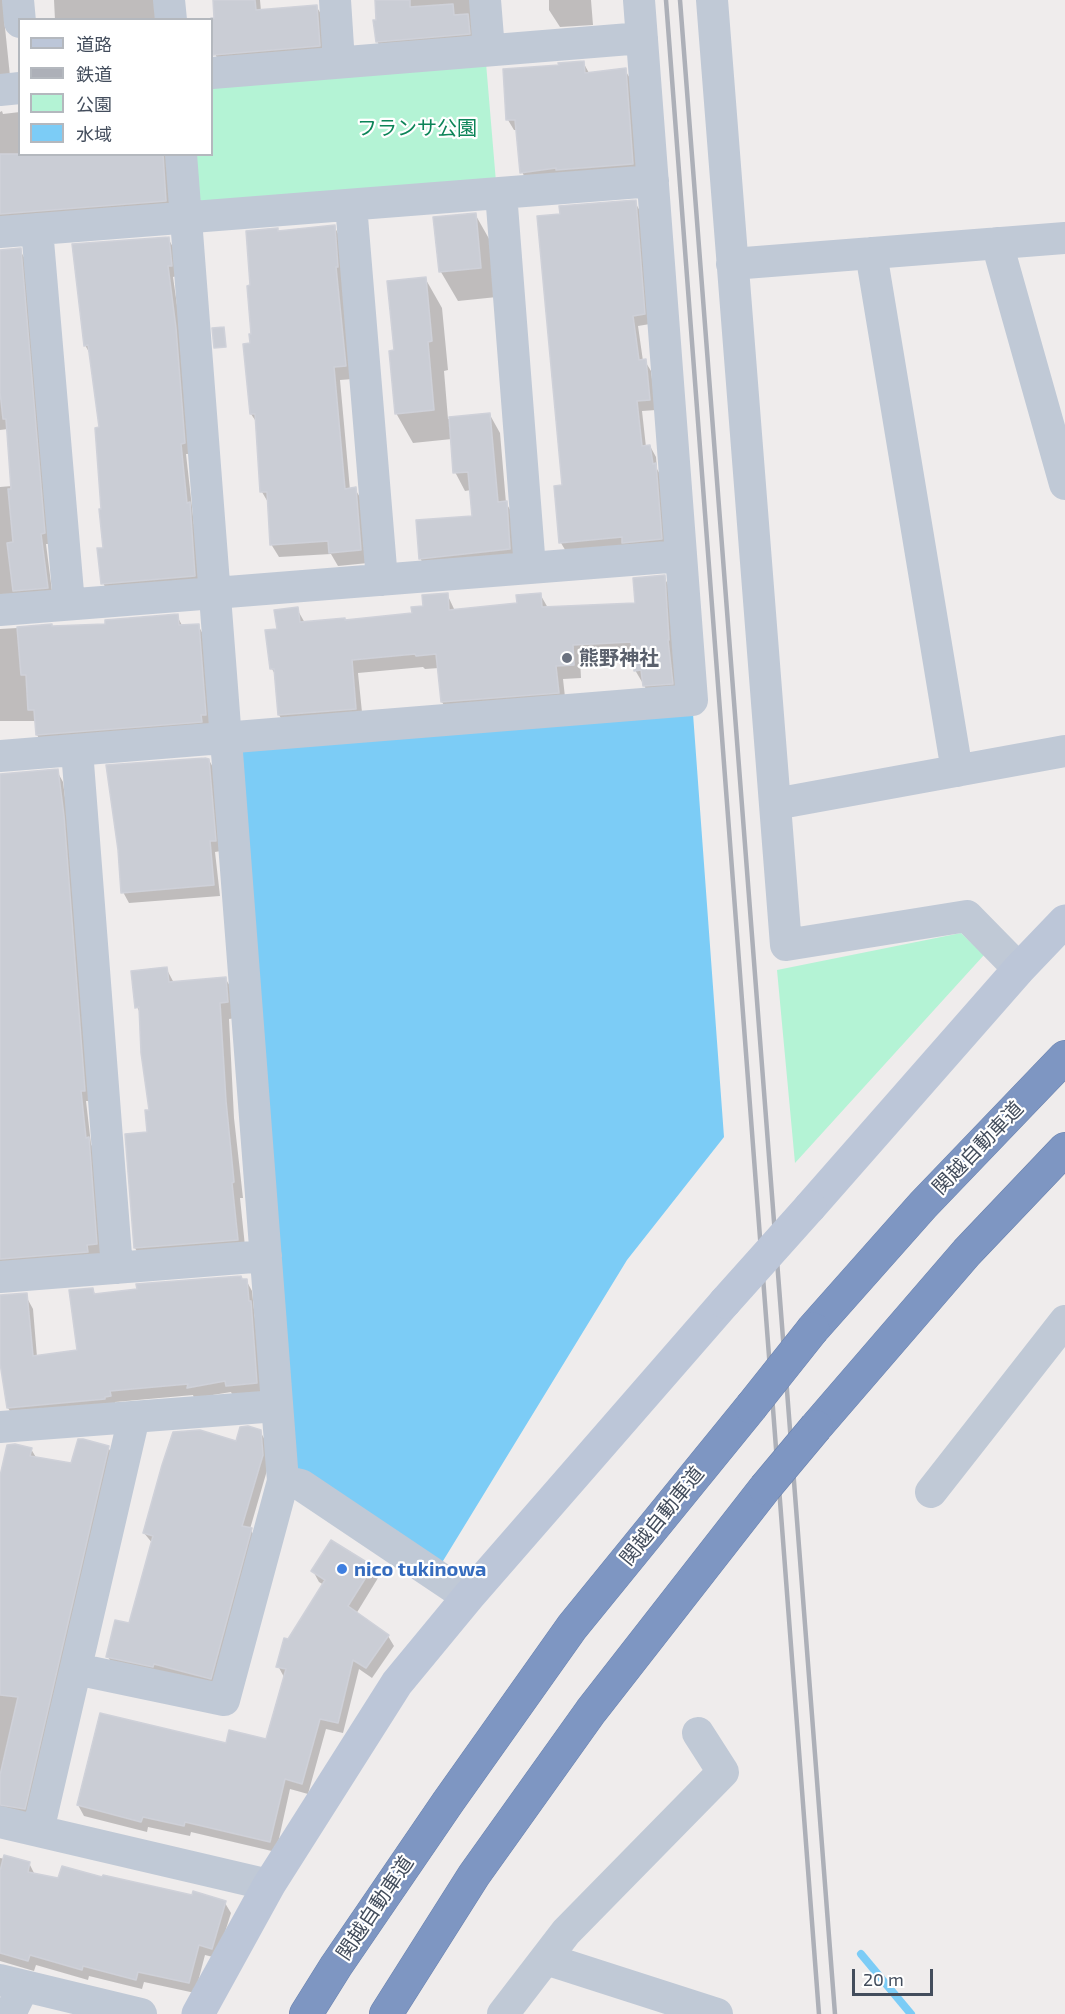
<!DOCTYPE html>
<html>
<head>
<meta charset="utf-8">
<style>
  body { margin:0 }
  #map { position:relative; width:1065px; height:2014px; overflow:hidden; background:#efecec; font-family:"Exo 2","Noto Sans JP",sans-serif }
  canvas { display:block }
  .legend { position:absolute; left:18px; top:18px; width:195px; height:138px; box-sizing:border-box; background:#fff; border:2px solid #b4b8be; margin:0; padding:8px 10px; list-style:none; font-size:18px; color:#434d5c }
  .legend li { display:flex; align-items:center; gap:12px; height:30px }
  .legend b { width:30px; border:2px solid #b4b8be }
  .scale { position:absolute; left:852px; top:1969px; width:81px; height:27px; box-sizing:border-box; border:3px solid #434d5c; border-top:0; padding-left:8px; font-size:18px; line-height:21px; white-space:nowrap; color:#434d5c; -webkit-text-stroke:4px #fff; paint-order:stroke }
</style>
</head>
<body>
<div id="map">
<canvas width="1065" height="2014"></canvas>
<ul class="legend">
<li><b style="height:8px;background:#bcc6d8"></b>道路</li>
<li><b style="height:8px;background:#adb0b8"></b>鉄道</li>
<li><b style="height:16px;background:#b4f3d5"></b>公園</li>
<li><b style="height:16px;background:#7cccf6"></b>水域</li>
</ul>
<div class="scale">20 m</div>
</div>
<script>
const context = document.querySelector('canvas').getContext('2d');
context.lineJoin = 'round';
function fillPath(path, color) {
  context.fillStyle = color;
  context.fill(path, 'evenodd');
}
function shape(rows) {
  const path = new Path2D();
  for (const r of rows) {
    path.moveTo(r[0], r[1]);
    for (let i = 2; i < r.length; i += 2) path.lineTo(r[i], r[i + 1]);
  }
  return path;
}
function trace(path, color, width, dash) {
  context.strokeStyle = color;
  context.lineWidth = width;
  context.lineCap = dash ? 'butt' : 'round';
  context.setLineDash(dash || []);
  context.stroke(path);
}
function write(font, color, halo, rows, align = 'center') {
  context.font = font + ' "Exo 2","Noto Sans JP",sans-serif';
  context.lineWidth = 4.5;
  context.setLineDash([]);
  context.textBaseline = 'middle';
  context.strokeStyle = halo;
  context.fillStyle = color;
  for (const [text, x, y, turn = 0] of rows) {
    context.save();
    context.translate(x, y);
    context.rotate((+turn || 0) * Math.PI / 180);
    context.textAlign = isNaN(turn) ? turn : align;
    if (halo) context.strokeText(text, 0, 0);
    context.fillText(text, 0, 0);
    context.restore();
  }
}
const green = shape([
  [485,51,497,194,186,218,181,155,212,154,212,73],
  [961,933,984,955,795,1163,777,970]
]);
const water = shape([
  [692,700,724,1137,627,1260,435,1574,283,1481,226,737]
]);
const shadow = shape([
  [0,0,7,0,6,18,4,18,10,76,0,78],
  [54,0,155,0,156,20,55,20],
  [215,0,260,0,261,11,316,6,323,17,325,57,221,65,215,54],
  [377,0,472,0,475,44,383,52,377,41],
  [549,0,591,0,593,25,560,27,549,10],
  [583,62,589,73,625,70,631,80,639,175,528,183,522,172,517,130,514,130,508,120,560,67],
  [2,111,3,114,20,112,20,154,170,154,171,211,0,226,0,112],
  [635,202,641,213,650,324,638,326,643,361,645,361,651,371,656,410,642,411,646,447,650,446,656,457,657,469,661,476,667,550,567,553,561,543,564,486],
  [475,214,492,244,497,297,458,301,441,272],
  [334,226,341,239,353,379,340,380,350,490,355,489,363,502,368,563,338,566,331,554,279,557,271,544,269,504,262,492,257,423,251,414,253,335,251,287,277,230,279,233],
  [168,238,174,249,177,276,173,277,182,340,190,454,186,454,201,587,109,594,103,583,104,549,100,429,90,354,85,345],
  [20,250,26,261,50,544,46,544,53,599,0,604,0,487,12,486,8,429,0,430,0,251],
  [425,278,442,308,448,370,444,371,448,419,490,415,500,433,506,503,517,521,520,567,431,577,420,558,473,517,471,490,465,491,455,472,452,439,413,443,396,413,396,352],
  [664,577,671,590,679,697,652,699,635,670,634,656,580,658,581,678,563,679,566,706,450,715,442,702,439,668,425,669,423,667,358,673,363,722,287,728,279,715,276,676,272,669,278,630,297,609,305,623,345,622,413,614,447,594,455,611,518,604,540,594,548,608,636,604],
  [177,616,183,627,198,625,204,636,211,725,43,745,37,735,36,721,0,721,0,629,51,626,52,627,107,626],
  [209,760,215,771,221,851,215,852,220,896,129,903,123,892],
  [57,771,63,782,69,828,90,1101,86,1101,91,1144,94,1150,102,1254,0,1271,0,776],
  [166,968,174,983,225,978,235,994,236,1018,229,1019,234,1118,243,1198,240,1198,246,1256,144,1264,135,1248,126,1135,149,1133,151,1112,141,1015,137,1007],
  [246,1280,252,1291,263,1394,233,1396,231,1392,194,1398,193,1395,115,1402,116,1406,15,1419,8,1408,2,1365,0,1365,0,1301,27,1298,33,1309,37,1357,78,1352,92,1289,96,1295],
  [260,1431,266,1442,268,1467,250,1529,257,1540,217,1689,114,1667,108,1657,130,1625,153,1544,144,1533,237,1443],
  [108,1447,114,1458,30,1819,0,1816,0,1484,31,1449,37,1459,72,1465],
  [372,1567,378,1578,356,1614,388,1636,394,1646,372,1678,359,1669,343,1733,326,1729,308,1794,290,1789,276,1852,191,1832,190,1836,148,1827,147,1832,84,1816,78,1805,227,1745,267,1741,284,1677,278,1666,289,1641,324,1585,319,1582,313,1571],
  [0,1858,29,1863,35,1875,60,1880,103,1879,225,1903,231,1913,217,1958,205,1955,195,1993,144,1982,142,1989,89,1976,88,1980,36,1965,34,1971,0,1961]
]);
const stream = shape([
  [861,1954,911,2014]
]);
const building = shape([
  [213,0,255,0,256,10,317,5,320,46,213,55,211,18,214,18,213,0],
  [375,0,410,0,410,7,453,4,454,15,468,14,470,34,376,42,373,20,376,20,375,0],
  [584,61,585,73,626,68,633,164,556,170,556,168,520,173,515,120,506,120,503,69,559,65,558,63,584,61],
  [0,154,163,154,166,201,0,214,0,154],
  [636,200,645,314,633,316,639,360,646,359,650,400,637,401,642,446,650,445,653,464,656,463,662,539,622,543,622,537,559,543,554,486,562,485,537,216,560,214,559,206,636,200],
  [476,213,481,268,439,272,433,217,476,213],
  [335,225,338,267,336,267,346,366,334,367,345,489,356,487,361,550,329,553,328,541,270,545,267,492,260,492,255,414,250,414,243,344,250,343,249,334,251,334,247,286,250,285,246,231,278,228,278,231,335,225],
  [169,237,172,266,168,266,176,328,185,443,181,444,187,503,190,502,195,576,101,584,97,548,103,548,99,509,101,509,95,428,99,427,88,345,84,346,72,244,169,237],
  [21,248,45,533,41,534,48,588,13,591,7,543,13,542,8,489,11,489,6,419,3,419,0,392,0,250,21,248],
  [426,277,432,341,428,342,434,410,395,414,389,351,394,350,387,281,426,277],
  [224,327,226,347,214,348,212,328,224,327],
  [490,413,498,502,507,501,510,549,419,559,416,520,472,516,468,472,453,473,449,417,490,413],
  [665,575,669,640,668,640,673,684,643,686,641,670,634,671,631,642,573,645,574,665,556,666,559,693,441,702,436,654,416,656,415,654,352,660,356,709,278,715,274,669,270,669,265,630,277,629,274,610,298,607,300,622,345,618,345,620,412,613,411,607,423,606,422,595,448,593,449,610,517,603,516,595,541,593,542,607,635,603,633,578,665,575],
  [178,614,179,625,199,624,206,715,201,715,202,722,36,735,34,710,28,710,26,675,21,675,17,627,52,624,52,626,105,624,105,620,178,614],
  [205,758,209,759,216,841,210,841,214,885,121,893,118,850,106,765,205,758],
  [58,769,64,816,85,1091,81,1091,86,1138,89,1137,97,1244,87,1245,88,1252,0,1259,0,774,58,769],
  [167,967,169,982,226,977,228,1002,220,1003,226,1101,234,1182,232,1183,238,1240,134,1248,125,1134,147,1132,145,1110,149,1110,141,1053,139,1007,135,1008,131,971,167,967],
  [241,1276,242,1279,247,1279,249,1301,251,1301,257,1383,226,1386,225,1381,187,1388,188,1384,110,1391,111,1396,105,1397,105,1399,7,1408,0,1363,0,1295,27,1293,33,1356,77,1350,69,1290,93,1288,94,1294,137,1289,136,1284,241,1276],
  [248,1426,261,1430,263,1455,242,1526,252,1528,211,1679,154,1664,153,1667,106,1657,115,1620,129,1623,153,1536,143,1533,162,1465,173,1432,200,1430,236,1441,240,1427,248,1426],
  [78,1439,83,1439,109,1446,25,1809,0,1805,0,1775,18,1697,0,1695,0,1476,7,1445,15,1444,32,1448,30,1456,71,1463,78,1439],
  [331,1540,373,1566,348,1606,389,1635,366,1668,353,1660,338,1723,320,1719,302,1784,285,1779,270,1842,185,1822,184,1826,143,1817,141,1822,77,1805,100,1713,226,1743,229,1730,266,1739,286,1669,276,1667,284,1638,288,1639,325,1580,311,1571,331,1540],
  [4,1855,30,1862,28,1872,58,1878,62,1866,102,1877,103,1875,192,1895,193,1891,226,1901,212,1949,199,1945,189,1983,138,1972,136,1980,83,1966,82,1970,30,1955,28,1961,0,1953,0,1871,4,1855]
]);
const street = shape([
  [18,0,20,22],
  [169,0,171,20],
  [335,0,339,62],
  [485,0,489,50],
  [712,0,786,945,967,916,1019,969],
  [212,73,642,38],
  [0,90,20,88],
  [501,193,530,568],
  [351,205,382,580],
  [37,229,69,604],
  [0,232,653,181],
  [997,243,1065,484],
  [871,253,957,771],
  [732,264,1065,238],
  [0,610,681,556],
  [77,750,117,1268],
  [0,756,692,700,639,0],
  [775,804,1065,751],
  [0,1277,266,1256],
  [0,1427,277,1406],
  [283,1481,301,1485,468,1597],
  [931,1492,1065,1321],
  [76,1669,224,1700,283,1481,181,154],
  [0,1822,269,1885],
  [38,1831,134,1417],
  [546,1959,717,2014],
  [0,1980,141,2014],
  [10,2014,23,1987],
  [503,2014,566,1932,723,1772,698,1733]
]);
const secondary = shape([
  [810,1207,1019,969,1065,921],
  [198,2014,269,1885,397,1683,468,1597,725,1302]
]);
const highway = shape([
  [813,1329,923,1205,1065,1057],
  [816,1427,967,1252,1065,1149],
  [306,2014,336,1966,448,1802,572,1627,751,1407],
  [386,2014,474,1875,591,1711,765,1488]
]);
const rail = shape([
  [666,0,819,2014],
  [680,0,835,2014]
]);
const secondaryBridge = shape([
  [725,1302,810,1207]
]);
const highwayBridge = shape([
  [751,1407,813,1329],
  [765,1488,816,1427]
]);
const markers = [
  [567,658,6,"#6b7280"],
  [342,1569,6,"#3f7fe0"]
];
const parkNames = [
  ["フランサ公園",417,128]
];
const worshipNames = [
  ["熊野神社",579,658]
];
const streetNames = [
  ["関越自動車道",978,1148,-46],
  ["関越自動車道",662,1516,-51],
  ["関越自動車道",375,1908,-56]
];
const shopNames = [
  ["nico tukinowa",354,1569]
];
fillPath(green, '#b4f3d5');
fillPath(water, '#7cccf6');
fillPath(shadow, '#0003');
trace(stream, '#7cccf6', 8);
fillPath(building, '#cacdd5');
trace(building, '#cfd1d9', 1.5);
trace(highway, '#6981ad', 34);
trace(street, '#c0c9d6', 32);
trace(secondary, '#bcc6d8', 33);
trace(highway, '#7e96c2', 33);
trace(rail, '#adb0b8', 4.5);
trace(highwayBridge, '#6981ad', 34, []);
trace(secondaryBridge, '#bcc6d8', 33);
trace(highwayBridge, '#7e96c2', 33);
for (const [x, y, r, color] of markers) {
  const dot = new Path2D();
  dot.arc(x, y, r, 0, 2 * Math.PI);
  context.fillStyle = color;
  context.fill(dot);
  trace(dot, '#fff', 2);
}
write('20px', '#0c8458', '#fff', parkNames);
write('bold 20px', '#5b616d', '#fff', worshipNames, 'left');
write('20px', '#434d5c', '#fff', streetNames);
write('bold 20px', '#366cbe', '#fff', shopNames, 'left');
</script>
</body>
</html>
